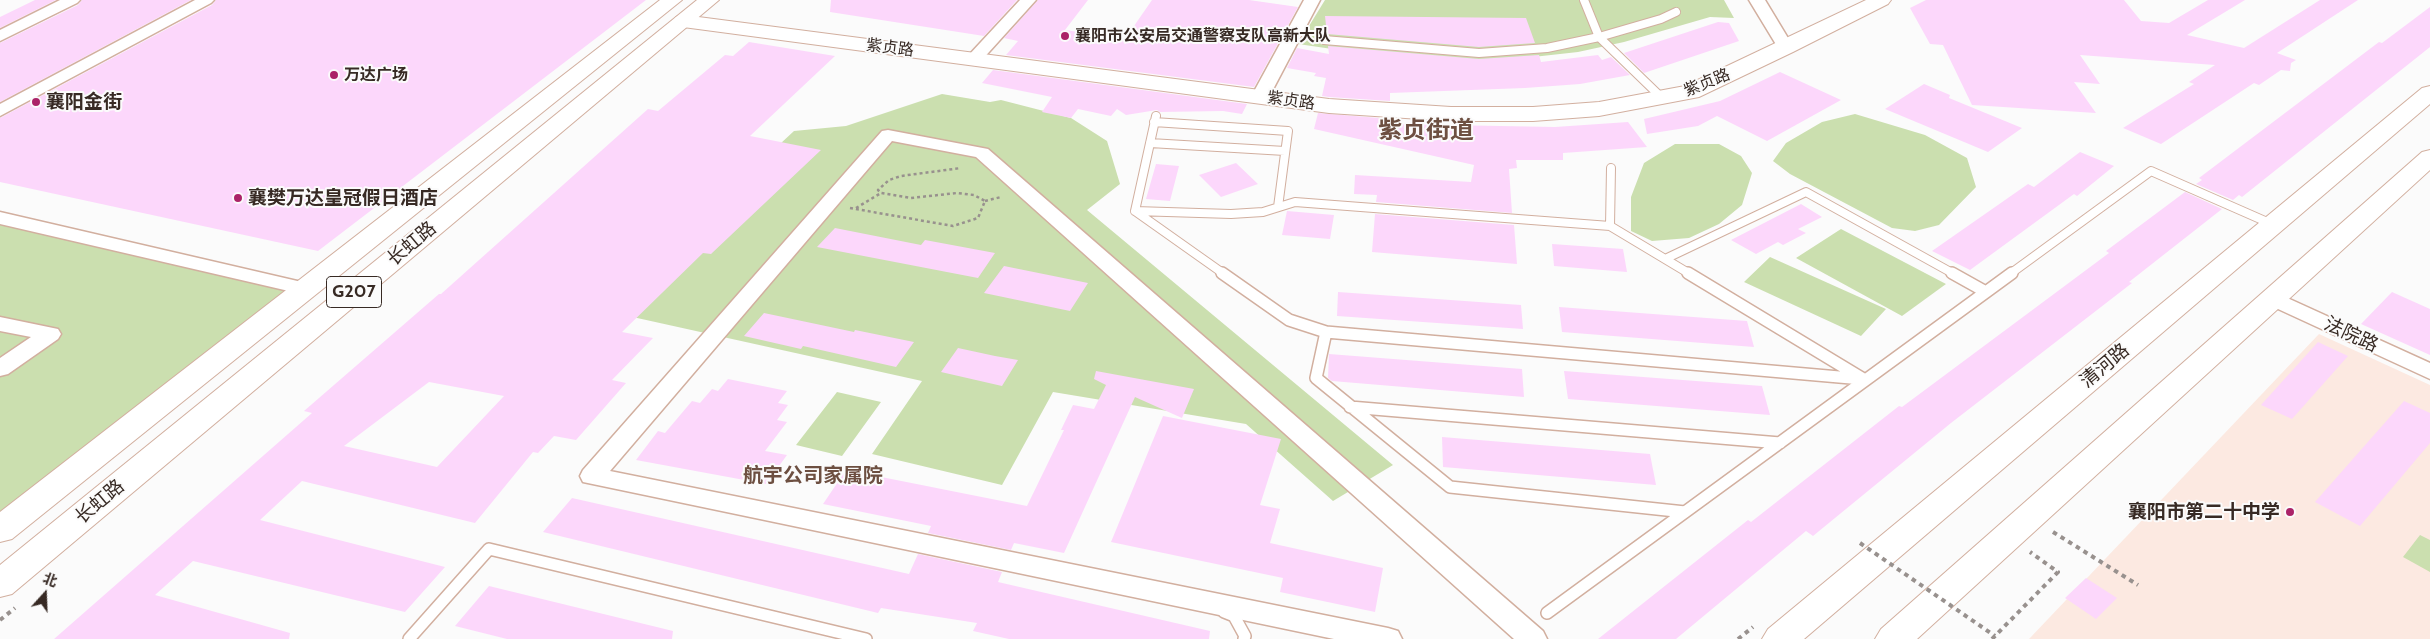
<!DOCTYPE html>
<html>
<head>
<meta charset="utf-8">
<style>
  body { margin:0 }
  #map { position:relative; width:2430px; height:639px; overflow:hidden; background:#fbfbfb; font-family:Cabin,"Noto Sans SC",sans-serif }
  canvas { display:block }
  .north { position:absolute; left:20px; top:569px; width:50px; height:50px; -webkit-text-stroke:4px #fbfbfb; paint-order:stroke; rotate:20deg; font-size:14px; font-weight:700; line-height:20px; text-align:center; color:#372a24 }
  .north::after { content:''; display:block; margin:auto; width:18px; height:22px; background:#372a24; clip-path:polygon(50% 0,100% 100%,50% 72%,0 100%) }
</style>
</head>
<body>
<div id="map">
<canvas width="2430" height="639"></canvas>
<div class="north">北</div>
</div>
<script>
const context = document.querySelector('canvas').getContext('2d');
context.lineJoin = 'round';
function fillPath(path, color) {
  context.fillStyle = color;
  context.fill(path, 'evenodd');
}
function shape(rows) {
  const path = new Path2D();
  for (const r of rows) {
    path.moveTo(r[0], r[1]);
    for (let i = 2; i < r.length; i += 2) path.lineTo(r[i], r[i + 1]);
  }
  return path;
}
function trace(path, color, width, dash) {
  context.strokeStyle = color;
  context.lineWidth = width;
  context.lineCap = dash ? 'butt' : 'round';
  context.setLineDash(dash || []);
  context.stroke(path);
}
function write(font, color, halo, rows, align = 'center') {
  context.font = font + ' Cabin,"Noto Sans SC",sans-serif';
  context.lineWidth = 4;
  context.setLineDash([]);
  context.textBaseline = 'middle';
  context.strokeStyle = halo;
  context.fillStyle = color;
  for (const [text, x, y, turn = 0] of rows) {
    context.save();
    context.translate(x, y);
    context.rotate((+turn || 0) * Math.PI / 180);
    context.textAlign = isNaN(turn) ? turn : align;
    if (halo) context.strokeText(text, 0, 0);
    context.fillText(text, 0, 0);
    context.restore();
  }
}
const built = shape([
  [2319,334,2430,385,2430,639,2029,639]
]);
const green = shape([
  [1325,0,1724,0,1734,18,1710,17,1624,42,1578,52,1497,61,1387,57,1298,44],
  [942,94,990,102,1001,100,1071,118,1107,141,1120,184,1087,210,1393,465,1333,501,1246,424,1053,392,1002,485,872,454,922,381,601,310,794,131,846,126],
  [1855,114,1925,135,1967,158,1976,187,1939,225,1915,231,1892,228,1790,174,1773,161,1786,143,1822,122],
  [1675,144,1719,144,1741,156,1752,173,1742,205,1719,224,1689,238,1652,241,1631,231,1631,197,1644,163],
  [0,218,306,289,0,530],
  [1841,229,1946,284,1902,316,1796,258],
  [1770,257,1886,309,1861,336,1744,282],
  [837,392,881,402,842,456,796,445],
  [2420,535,2430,540,2430,572,2403,557]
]);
const building = shape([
  [35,0,56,0,0,28,0,17],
  [82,0,191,0,0,102,0,43,78,5],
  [216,0,646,0,318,251,0,182,0,118,212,5],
  [831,0,1017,0,984,36,830,12],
  [1038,0,1088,0,1065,30,1125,39,1152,0,1249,0,1298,7,1254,87,1006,55,1018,41,1004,38],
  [1926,0,2124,0,2141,21,2169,23,2208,0,2245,0,2187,35,2244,48,2320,0,2358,0,2277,53,2296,60,2291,63,2290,71,2281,70,2259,85,2254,83,2161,144,2123,128,2194,84,2189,82,2215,65,2080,55,2100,84,2074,82,2096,113,1972,105,1943,45,1930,44,1910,8],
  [2430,7,2430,47,2242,197,2239,195,2233,200,2196,184,2202,180,2199,178,2379,42,2382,43],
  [1325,16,1526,18,1535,43,1479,47,1327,34],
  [1718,22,1729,23,1739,41,1644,73,1624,53],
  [749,42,835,56,750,136,821,150,711,254,703,253,622,332,653,338,612,380,626,383,576,440,554,436,538,453,533,452,475,523,302,481,260,520,445,567,405,612,193,561,155,595,290,633,289,639,54,639,312,413,304,411,439,294,441,294,648,109,658,111,725,55,733,56],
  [429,382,504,396,437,467,344,446],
  [1328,46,1479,59,1539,55,1541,62,1598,55,1602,60,1611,57,1630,75,1580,84,1525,88,1390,93,1390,101,1329,97,1322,96,1326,78,1314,76,1316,73,1287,68,1297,48,1329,54],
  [993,70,1247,104,1242,114,1223,111,1160,112,1157,110,1126,115,1117,109,1111,116,1078,109,1071,118,1042,112,1052,97,982,83],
  [1780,72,1841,100,1767,141,1717,116,1698,126,1647,134,1644,119,1720,101],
  [1924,84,1950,95,1949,98,2022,128,1988,152,1885,109],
  [1318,113,1391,119,1391,124,1555,127,1628,122,1647,147,1563,153,1563,160,1516,160,1517,168,1509,169,1512,213,1376,202,1377,195,1354,194,1355,175,1471,182,1474,165,1314,129],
  [2080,152,2114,166,2077,196,2074,194,1970,270,1932,251,2028,184,2034,187],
  [1236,163,1258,184,1221,197,1199,175],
  [1156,164,1179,166,1170,201,1146,199],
  [2185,192,2222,209,2129,282,2132,283,1951,423,1813,536,1806,531,1676,639,1598,639,1748,520,1751,522,1899,406,1902,407,2109,253,2106,251],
  [1801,204,1822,217,1798,229,1806,233,1783,245,1778,242,1756,254,1731,240],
  [1287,211,1334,215,1330,239,1282,235],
  [1375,214,1514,225,1517,264,1372,252],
  [835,228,921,245,925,240,995,253,978,278,817,247],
  [1552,244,1623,249,1627,272,1554,266],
  [1004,266,1088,283,1070,311,984,293],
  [1338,292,1521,305,1523,329,1337,316],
  [2392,292,2430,309,2430,355,2361,324],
  [1559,307,1747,321,1754,347,1562,332],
  [764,313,854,332,855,330,914,342,896,367,803,346,801,349,744,336],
  [2318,342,2348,356,2292,419,2261,405],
  [958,348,995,356,1018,360,1002,386,941,372],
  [1329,354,1522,369,1524,397,1332,381,1328,378],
  [1096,371,1194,389,1182,418,1135,397,1064,553,1014,543,1011,550,928,533,931,526,823,504,846,470,1027,506,1064,430,1061,430,1073,405,1094,409,1106,385,1094,379],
  [1564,371,1762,386,1770,415,1568,399],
  [728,379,787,391,778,403,788,405,777,420,787,422,765,451,787,455,766,484,636,460,658,431,665,433,692,401,700,403,712,389,718,391],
  [2404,401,2430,413,2430,443,2360,526,2315,502],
  [1163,416,1281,439,1260,505,1280,509,1270,543,1383,568,1375,612,1280,592,1283,578,1111,542],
  [1442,437,1650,454,1656,485,1443,467],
  [572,498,909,574,918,554,1002,572,998,582,1210,631,1209,639,1009,639,973,631,977,623,881,608,878,613,543,532],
  [2086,578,2117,598,2096,619,2065,598],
  [489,586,673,631,672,639,507,639,455,626]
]);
const pathFar1 = shape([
  [985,201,1001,197],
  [850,208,953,226,978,218,985,201,974,195,957,193,911,198,881,193,878,190,889,180,901,176,961,168],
  [856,208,881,193]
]);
const path = shape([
  [2053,532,2138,585],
  [0,620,15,608],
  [1738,639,1753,627],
  [1992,639,2058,572,2030,552]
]);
const laneFar1 = shape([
  [1584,0,1599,37,1662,98],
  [1324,40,1479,53,1547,48,1599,37,1661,19,1676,12],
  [1154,122,1288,131,1278,207],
  [1150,143,1285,151],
  [1135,211,1156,116],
  [1610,226,1611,168],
  [1665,259,1806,192,1954,274],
  [1224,274,1135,211,1231,214,1263,212,1295,202,1610,226,1690,274],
  [2010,274,2151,171,2274,225]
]);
const lane = shape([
  [1222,273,1289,320,1326,332,1316,378,1450,487,1685,512],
  [1688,273,1865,380],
  [1952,273,1986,292],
  [1326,332,1862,379],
  [1350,407,1780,443],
  [1224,612,1234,616,1245,636,1244,639],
  [1547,613,2012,273],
  [409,639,489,549,866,639]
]);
const street = shape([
  [60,0,80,0,77,3,0,41,0,30,60,0],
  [195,0,214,0,211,3,0,116,0,104,195,0],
  [1020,0,1036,0,980,62,968,62,966,59,968,56,1020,0],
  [1304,0,1320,0,1269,97,1266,101,1254,101,1251,97,1304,0],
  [1749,0,1765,0,1794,48,1792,51,1780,51,1749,0],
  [888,130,988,149,1543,631,1547,639,1514,639,976,157,892,141,610,471,1388,628,1398,631,1402,639,1334,639,583,482,580,476,583,470,882,131,888,130],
  [0,212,306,283,313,284,316,289,313,294,306,295,0,224,0,212],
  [2272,291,2430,363,2430,379,2265,303,2262,298,2265,293,2272,291],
  [0,317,58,329,61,334,58,339,8,374,0,376,0,358,31,337,0,331,0,317]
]);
const secondary = shape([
  [1866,0,1891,0,1888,4,1793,52,1699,97,1599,116,1533,121,1451,121,1329,113,683,27,676,25,673,21,676,17,683,15,1329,99,1451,107,1533,107,1599,102,1685,86,1866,0]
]);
const primary = shape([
  [2430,86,2430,104,1804,639,1762,639,1768,629,2422,88,2430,86],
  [2430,150,2430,170,1917,639,1875,639,1881,629,2422,152,2430,150]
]);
const highway = shape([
  [660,0,682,0,12,539,0,542,0,512,660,0],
  [697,0,719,0,12,594,0,597,0,565,697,0]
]);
const pathBridge = shape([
  [1860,543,1995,636]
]);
const markers = [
  [1065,36,5,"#ab2368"],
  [334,75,5,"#ab2368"],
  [36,102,5,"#ab2368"],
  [238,198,5,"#ab2368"],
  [2290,512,5,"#ab2368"]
];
const farPoinames = [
  ["襄阳市公安局交通警察支队高新大队",1075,36],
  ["万达广场",344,75]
];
const farStreetnames = [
  ["紫贞路",890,48,7],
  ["紫贞路",1707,83,-22],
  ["紫贞路",1291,101,8]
];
const shields = [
  [354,292,55]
];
const shieldNames = [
  ["G207",354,292]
];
const poiNames = [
  ["襄阳金街",46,102],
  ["襄樊万达皇冠假日酒店",248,198],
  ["襄阳市第二十中学",2280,512,"right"]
];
const streetNames = [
  ["长虹路",412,244,-40],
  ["法院路",2351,335,25],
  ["清河路",2105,366,-40],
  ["长虹路",100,502,-40]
];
const neighbourhoodNames = [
  ["航宇公司家属院",813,476]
];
const districtNames = [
  ["紫贞街道",1426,131]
];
fillPath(built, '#fce9e1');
fillPath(green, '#cbdfaf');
fillPath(building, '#fcd7fb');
trace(laneFar1, '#d2af9f', 10);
trace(lane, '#d2af9f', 14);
trace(street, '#d2af9f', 3);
trace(secondary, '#d2af9f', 2);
trace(primary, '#d2af9f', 2);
trace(highway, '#d2af9f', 2);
trace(pathFar1, '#98918e', 2.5, [3, 3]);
trace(path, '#98918e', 4, [4.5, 4.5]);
trace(laneFar1, '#fff', 8);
trace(lane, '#fff', 11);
fillPath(street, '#fff');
fillPath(secondary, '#fff');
fillPath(primary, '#fff');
fillPath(highway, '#fff');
trace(pathBridge, '#98918e', 4, [4.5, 4.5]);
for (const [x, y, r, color] of markers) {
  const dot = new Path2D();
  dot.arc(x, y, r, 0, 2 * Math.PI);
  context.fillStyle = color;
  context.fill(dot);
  trace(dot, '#fbfbfb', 2);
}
write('bold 16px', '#372a24', '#fbfbfb', farPoinames, 'left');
write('16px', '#372a24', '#fbfbfb', farStreetnames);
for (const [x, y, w] of shields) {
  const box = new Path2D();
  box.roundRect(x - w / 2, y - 15.5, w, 31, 4);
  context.fillStyle = '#fbfbfb';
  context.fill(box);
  trace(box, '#372a24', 1);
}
write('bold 18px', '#372a24', null, shieldNames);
write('bold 19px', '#372a24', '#fbfbfb', poiNames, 'left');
write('19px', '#372a24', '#fbfbfb', streetNames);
write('bold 20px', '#6d4f41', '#fbfbfb', neighbourhoodNames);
write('bold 24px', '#6d4f41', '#fbfbfb', districtNames);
</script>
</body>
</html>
